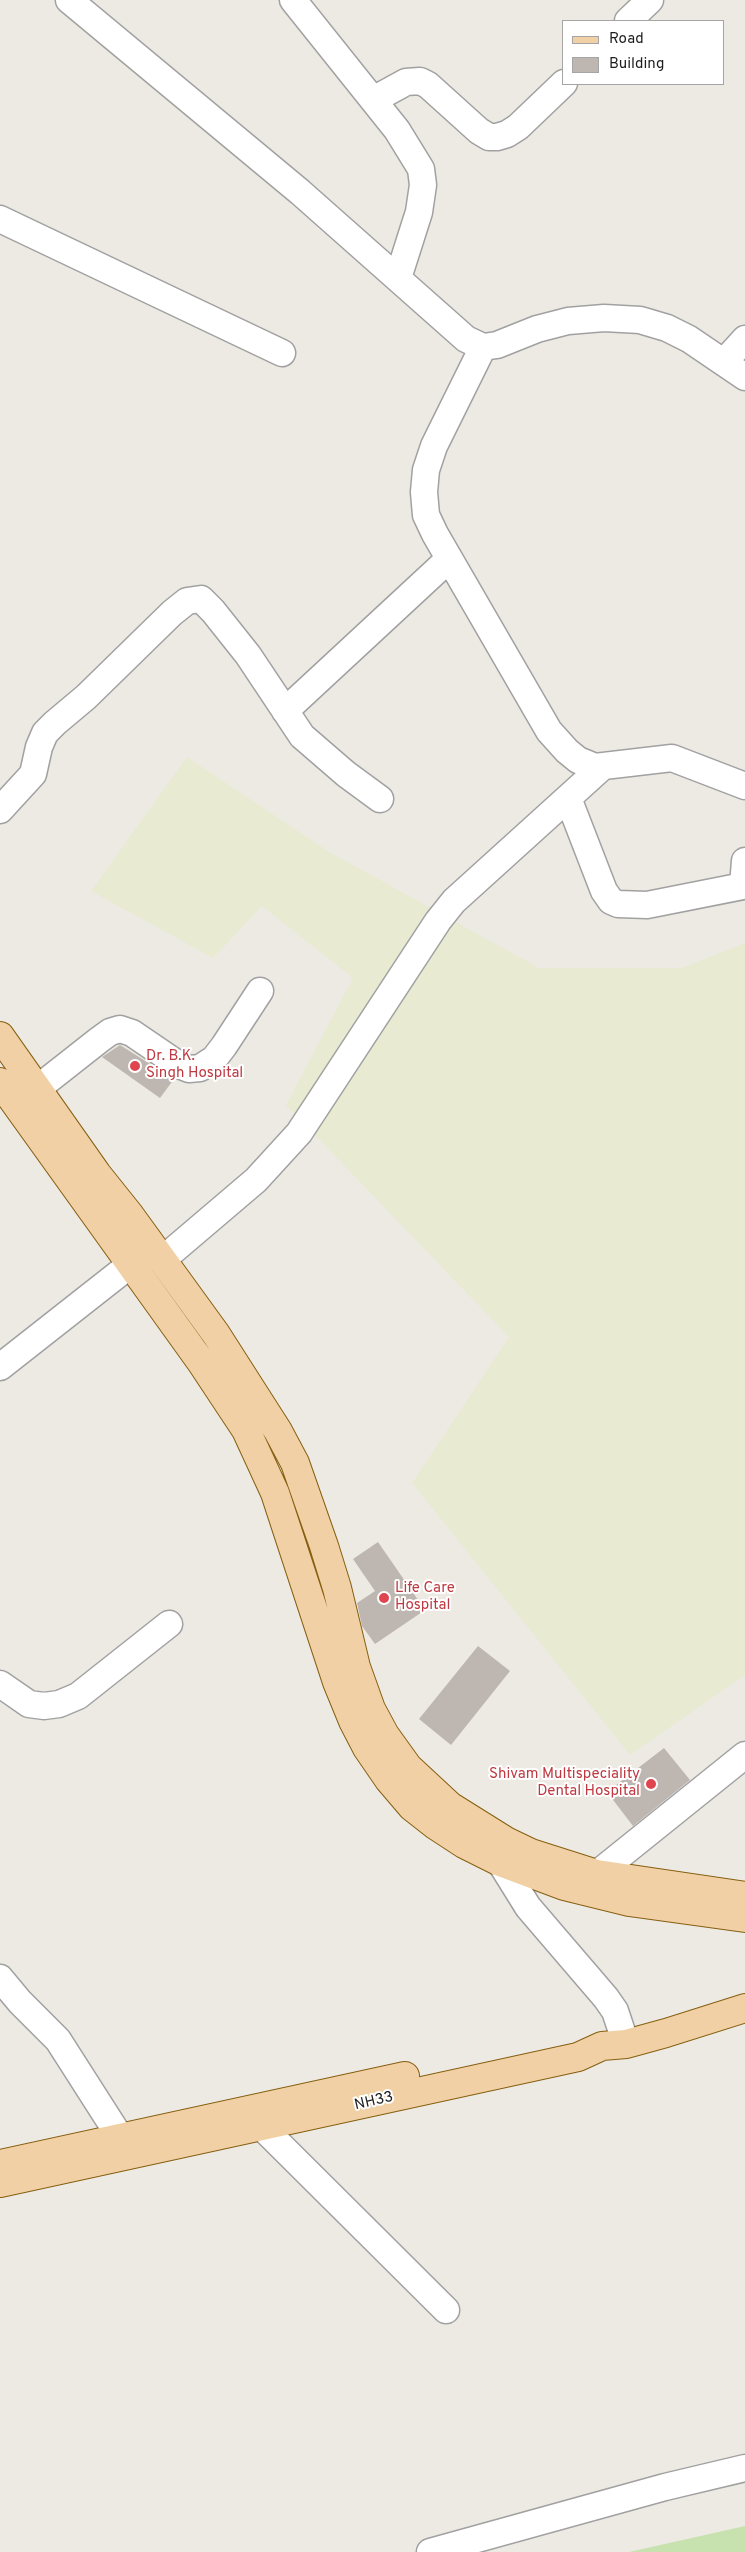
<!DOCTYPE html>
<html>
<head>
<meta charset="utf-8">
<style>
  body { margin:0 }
  #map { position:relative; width:745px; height:2552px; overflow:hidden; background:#edeae4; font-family:Overpass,sans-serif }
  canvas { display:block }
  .legend { position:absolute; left:562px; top:20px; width:162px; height:65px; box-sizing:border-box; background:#fff; border:1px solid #a5a5a5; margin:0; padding:6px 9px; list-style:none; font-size:15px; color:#1d1d1d }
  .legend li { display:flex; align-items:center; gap:10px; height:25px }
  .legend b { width:25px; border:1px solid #a5a5a5 }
</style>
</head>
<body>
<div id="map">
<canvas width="745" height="2552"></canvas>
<ul class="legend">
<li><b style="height:6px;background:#f1d0a5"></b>Road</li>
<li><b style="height:14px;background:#bdb6b1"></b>Building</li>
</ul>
</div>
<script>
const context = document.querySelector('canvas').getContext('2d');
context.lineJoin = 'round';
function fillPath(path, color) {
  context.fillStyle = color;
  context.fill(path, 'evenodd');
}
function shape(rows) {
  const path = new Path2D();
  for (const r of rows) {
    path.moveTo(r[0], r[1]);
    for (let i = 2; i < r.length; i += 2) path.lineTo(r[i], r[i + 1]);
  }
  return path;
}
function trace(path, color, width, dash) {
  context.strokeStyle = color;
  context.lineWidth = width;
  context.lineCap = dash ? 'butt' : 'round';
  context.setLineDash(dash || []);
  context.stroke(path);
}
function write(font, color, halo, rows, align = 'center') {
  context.font = font + ' Overpass,sans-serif';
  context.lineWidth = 4;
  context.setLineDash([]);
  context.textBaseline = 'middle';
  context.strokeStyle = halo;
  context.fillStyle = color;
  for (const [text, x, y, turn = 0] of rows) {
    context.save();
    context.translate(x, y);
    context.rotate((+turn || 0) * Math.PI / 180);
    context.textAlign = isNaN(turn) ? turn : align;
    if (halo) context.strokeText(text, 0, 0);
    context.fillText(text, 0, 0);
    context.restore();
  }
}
const farmland = shape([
  [187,757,331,853,539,968,682,968,745,943,745,1675,630,1755,412,1483,509,1337,286,1105,353,978,262,906,213,958,91,891]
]);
const grass = shape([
  [745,2526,745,2552,629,2552]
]);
const building = shape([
  [120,1045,174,1079,160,1098,102,1057],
  [378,1542,425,1610,375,1644,362,1626,357,1603,375,1591,353,1559],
  [478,1646,510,1671,451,1745,419,1719],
  [664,1748,690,1780,633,1826,607,1792]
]);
const minor = shape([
  [69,0,300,192,466,339,483,347,497,345,537,329,568,321,604,318,640,320,667,328,689,339,745,377],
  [293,0,397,130,421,169,423,185,419,212,398,278],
  [628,21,650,0],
  [373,100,406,82,420,81,428,85,479,131,489,137,497,137,507,134,518,127,564,83],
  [0,219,282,353],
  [483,347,434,446,426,470,424,492,426,515,435,534,549,731,567,751,578,760,595,767,672,758,745,786],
  [724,362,745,339],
  [285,711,449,559],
  [568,798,604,891,611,901,618,904,647,905,743,886,745,861],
  [0,810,33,774,39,747,45,733,55,723,86,697,172,613,187,601,201,599,213,611,248,655,302,736,346,774,380,799],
  [38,1088,99,1040,110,1032,120,1029,132,1033,179,1065,189,1069,200,1068,214,1059,224,1046,260,991],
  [162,1260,256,1180,299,1133,438,921,454,901,602,767],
  [0,1367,131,1264],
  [0,1684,29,1704,44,1706,59,1704,78,1696,169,1624],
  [500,1862,528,1907,606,1998,615,2011,626,2044],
  [597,1874,745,1755],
  [0,1978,20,2002,58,2040,120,2137],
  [261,2126,446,2310],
  [430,2552,665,2487,745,2468]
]);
const major = shape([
  [0,1036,97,1174,129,1214,216,1334,278,1431,295,1463,324,1546,337,1588,356,1667,371,1709,385,1735,408,1767,450,1806,506,1841,531,1853,597,1874,745,1896],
  [0,1082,201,1362,246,1430,275,1493,337,1682,353,1721,367,1748,389,1780,412,1807,435,1825,464,1844,500,1862,564,1886,629,1902,745,1918],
  [0,2164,405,2076],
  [0,2183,578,2057,602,2046,626,2044,666,2033,745,2008]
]);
const markers = [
  [135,1066,6,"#e0444e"],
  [384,1598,6,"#e0444e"],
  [651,1784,6,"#e0444e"]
];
const healthNames = [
  ["Dr. B.K.",146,1057],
  ["Singh Hospital",146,1074],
  ["Life Care",395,1589],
  ["Hospital",395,1606],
  ["Shivam Multispeciality",640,1775,"right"],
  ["Dental Hospital",640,1792,"right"]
];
const streetNames = [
  ["NH33",374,2102,-13]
];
fillPath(farmland, '#e8ead1');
fillPath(grass, '#c8e2af');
fillPath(building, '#bdb6b1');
trace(minor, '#a1a1a1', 29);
trace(major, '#865f10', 30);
trace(minor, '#fff', 26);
trace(major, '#f1d0a5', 28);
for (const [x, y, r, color] of markers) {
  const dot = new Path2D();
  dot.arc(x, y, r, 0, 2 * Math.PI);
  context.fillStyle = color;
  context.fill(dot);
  trace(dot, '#fff', 2);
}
write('15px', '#be3a42', '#fff', healthNames, 'left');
write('15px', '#1d1d1d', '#fff', streetNames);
</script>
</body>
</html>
